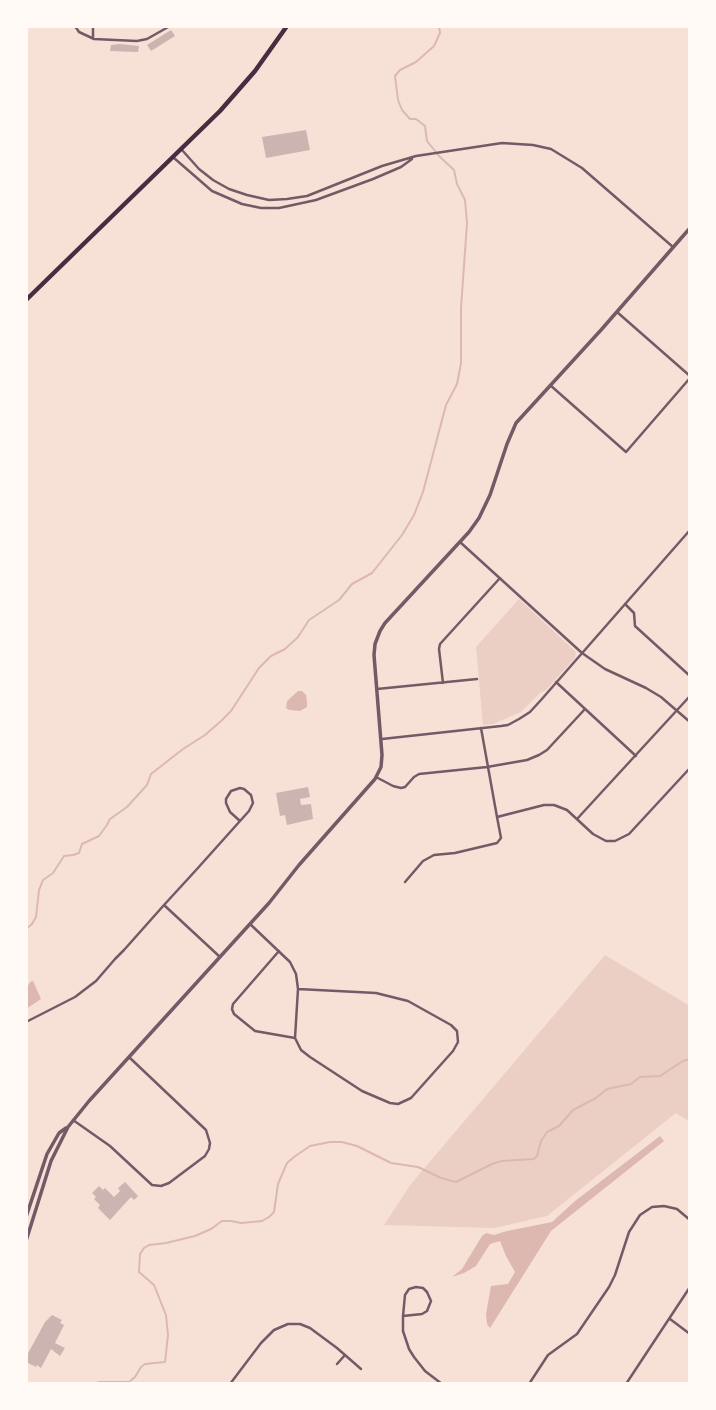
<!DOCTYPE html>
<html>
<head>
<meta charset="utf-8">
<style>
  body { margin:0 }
  #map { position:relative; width:716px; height:1410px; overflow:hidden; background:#f7e1d7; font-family:Overpass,sans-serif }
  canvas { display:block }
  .frame { position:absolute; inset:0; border:28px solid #fffaf5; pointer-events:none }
</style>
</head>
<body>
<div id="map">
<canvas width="716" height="1410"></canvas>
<div class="frame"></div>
</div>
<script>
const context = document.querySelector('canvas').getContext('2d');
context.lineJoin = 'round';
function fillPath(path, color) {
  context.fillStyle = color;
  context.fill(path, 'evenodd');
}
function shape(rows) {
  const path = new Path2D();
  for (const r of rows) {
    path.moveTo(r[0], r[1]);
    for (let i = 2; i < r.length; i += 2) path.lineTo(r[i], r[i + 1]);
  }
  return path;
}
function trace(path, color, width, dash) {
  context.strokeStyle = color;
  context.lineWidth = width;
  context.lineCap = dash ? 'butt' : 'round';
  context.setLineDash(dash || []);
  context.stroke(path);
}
const green = shape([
  [519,599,574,650,576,653,575,658,545,691,540,693,521,712,493,724,483,725,476,647],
  [605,955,690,1006,690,1122,676,1113,547,1216,494,1228,384,1225,411,1184]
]);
const water = shape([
  [298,691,302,691,306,695,307,701,307,707,300,711,289,710,286,708,287,701],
  [33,981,41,999,26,1009,26,990,30,982],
  [660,1136,664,1141,551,1231,490,1328,487,1324,486,1314,491,1286,508,1284,515,1272,506,1256,500,1241,490,1244,476,1266,464,1273,452,1277,462,1269,482,1236,486,1233,494,1235,507,1231,552,1222,575,1201]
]);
const stream = shape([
  [26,929,32,924,36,917,39,890,43,880,53,873,64,856,73,855,79,853,82,844,99,836,107,825,110,819,127,807,147,785,151,774,183,749,205,735,221,721,231,711,259,668,271,656,285,649,298,637,309,620,339,600,352,584,372,573,402,535,414,515,423,492,446,405,457,384,461,363,461,308,467,223,465,200,457,184,454,170,439,156,427,141,425,126,416,119,410,119,402,110,398,100,395,76,400,70,416,62,434,46,440,33,439,26],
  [95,1384,99,1382,129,1382,135,1377,141,1367,145,1364,165,1362,168,1335,166,1315,154,1285,139,1272,140,1254,144,1248,149,1245,166,1243,195,1236,211,1229,222,1221,231,1221,241,1223,262,1221,269,1217,274,1212,278,1184,287,1163,294,1157,310,1146,330,1142,342,1142,357,1146,391,1163,418,1167,441,1178,456,1182,492,1164,502,1161,534,1159,537,1156,541,1141,547,1132,559,1126,573,1110,596,1098,607,1089,631,1084,640,1077,660,1076,683,1061,690,1059]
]);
const building = shape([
  [171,30,175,36,151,51,147,45],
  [120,44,139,46,138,52,110,51,111,45],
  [306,130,310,150,266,158,262,137],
  [308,787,310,797,300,799,301,805,311,804,313,819,287,825,285,815,280,816,276,793],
  [125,1182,138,1196,134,1200,131,1197,110,1220,98,1208,100,1205,94,1199,96,1197,92,1193,99,1186,103,1190,105,1188,114,1197,120,1191,118,1188],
  [52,1315,62,1320,60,1323,64,1325,55,1343,65,1348,60,1356,51,1349,41,1368,37,1365,36,1367,26,1362,26,1357,45,1322]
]);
const minor = shape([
  [75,26,79,32,94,39,137,41,147,39,170,26],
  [93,37,93,26],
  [182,150,199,169,213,180,229,189,247,195,269,200,287,199,307,196,382,166,416,156,502,143,533,145,551,149,582,168,673,247],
  [174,158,212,191,242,204,261,208,279,208,316,200,373,179,401,167,412,159],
  [617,312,690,376],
  [550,385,626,452,690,378],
  [460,542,582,653,605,669,646,688,661,697,690,722],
  [625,604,634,613,635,626,690,676],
  [556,682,636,756],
  [443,683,439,649,440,644,500,578],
  [377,689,477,679],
  [481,728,497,817,544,805,554,805,567,810,593,834,606,841,615,841,629,834,690,768],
  [382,739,501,726,508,725,519,719,530,712,541,700,690,530],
  [376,777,393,786,401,788,405,787,414,777,419,774,487,767,527,760,539,755,547,750,585,709],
  [577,819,690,696],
  [405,882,423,861,434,855,455,853,497,843,501,838,497,817],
  [164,905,220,957],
  [250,924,290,962,296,974,298,989,376,993,408,1001,451,1025,457,1031,458,1042,453,1051,411,1098,398,1104,390,1103,362,1091,310,1057,301,1050,295,1038,298,989],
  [279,951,233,1004,232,1009,234,1014,255,1031,295,1038],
  [26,1022,75,997,96,981,115,959,124,950,164,905,197,869,240,821,249,811,253,803,251,795,244,789,240,788,231,791,226,799,226,803,230,812,240,821],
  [73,1120,110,1146,152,1185,161,1186,169,1183,205,1156,209,1149,210,1143,206,1130,130,1058],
  [403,1316,422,1314,427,1311,431,1301,427,1292,423,1288,416,1287,409,1289,405,1295,403,1316,403,1331,409,1349,414,1357,425,1371,442,1384],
  [670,1319,690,1334],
  [337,1364,345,1355],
  [230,1384,261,1343,274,1330,288,1324,300,1324,310,1328,337,1348,361,1369],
  [529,1384,548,1355,577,1334,609,1287,615,1275,629,1232,640,1215,652,1207,664,1206,677,1209,690,1220],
  [626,1384,690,1287]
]);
const tertiary = shape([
  [26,1217,47,1154,59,1133,66,1128],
  [26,1241,51,1161,68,1127,89,1101,269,903,299,865,375,779,381,767,382,755,374,655,375,644,380,631,385,623,469,532,479,518,490,495,507,444,516,423,601,330,690,228]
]);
const primary = shape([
  [26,300,220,111,255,71,287,26]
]);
fillPath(green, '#ebcfc5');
fillPath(water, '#dcb8b0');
trace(stream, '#dcb8b0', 2);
fillPath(building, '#ccb4b1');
trace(minor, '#755966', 2.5);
trace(tertiary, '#755966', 3.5);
trace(primary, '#4a2c40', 4.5);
</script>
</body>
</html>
